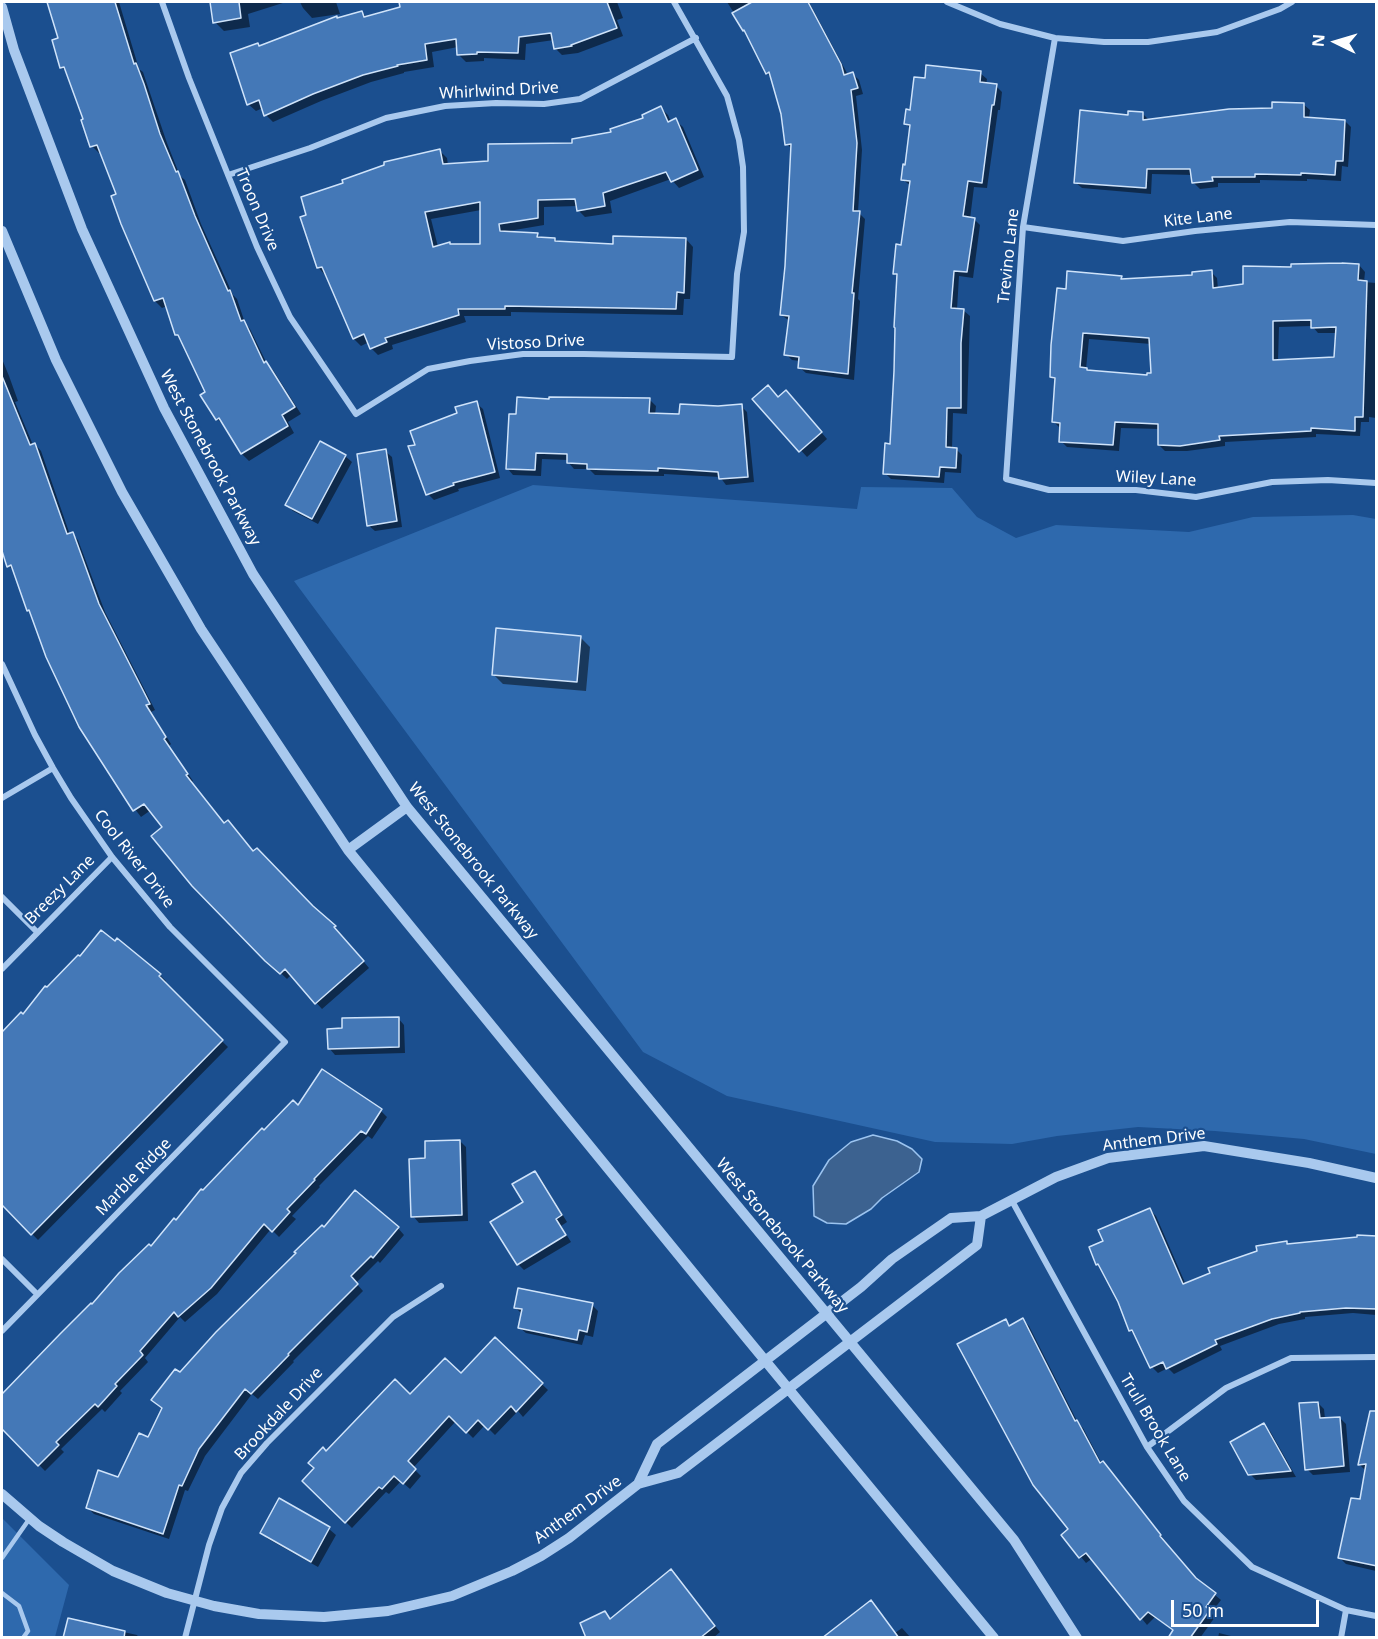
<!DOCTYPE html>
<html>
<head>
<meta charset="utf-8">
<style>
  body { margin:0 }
  #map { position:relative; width:1378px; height:1639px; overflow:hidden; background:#1b4f8f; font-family:"Noto Sans",sans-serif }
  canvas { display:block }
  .frame { position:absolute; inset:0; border:3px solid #fff; pointer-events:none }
  .north { position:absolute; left:1306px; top:12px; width:60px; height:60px; -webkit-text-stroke:4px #1b4f8f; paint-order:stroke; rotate:275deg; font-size:16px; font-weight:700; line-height:24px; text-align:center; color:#fff }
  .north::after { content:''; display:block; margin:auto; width:21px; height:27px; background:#fff; clip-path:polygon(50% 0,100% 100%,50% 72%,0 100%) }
  .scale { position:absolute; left:1171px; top:1600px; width:148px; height:27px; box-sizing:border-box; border:3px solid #fff; border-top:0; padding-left:8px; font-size:18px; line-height:21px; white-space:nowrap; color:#fff; -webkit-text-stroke:4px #1b4f8f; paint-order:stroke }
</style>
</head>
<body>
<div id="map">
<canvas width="1378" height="1639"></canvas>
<div class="frame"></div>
<div class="north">N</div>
<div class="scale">50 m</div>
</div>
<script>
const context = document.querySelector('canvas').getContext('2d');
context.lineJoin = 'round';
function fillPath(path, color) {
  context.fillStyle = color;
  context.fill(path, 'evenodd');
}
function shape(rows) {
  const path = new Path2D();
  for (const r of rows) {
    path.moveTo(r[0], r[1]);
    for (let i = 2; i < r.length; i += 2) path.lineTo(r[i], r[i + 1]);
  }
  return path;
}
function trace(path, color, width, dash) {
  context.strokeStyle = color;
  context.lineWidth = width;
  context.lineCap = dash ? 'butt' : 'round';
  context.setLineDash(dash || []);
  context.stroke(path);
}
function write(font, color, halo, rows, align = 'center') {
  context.font = font + ' "Noto Sans",sans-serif';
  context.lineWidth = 4.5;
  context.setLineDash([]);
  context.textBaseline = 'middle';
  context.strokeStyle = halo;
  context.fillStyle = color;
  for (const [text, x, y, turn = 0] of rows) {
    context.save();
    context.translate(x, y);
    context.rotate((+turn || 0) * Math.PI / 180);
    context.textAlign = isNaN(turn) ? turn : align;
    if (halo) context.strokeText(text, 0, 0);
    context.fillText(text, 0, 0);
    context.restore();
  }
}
const green = shape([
  [533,485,857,509,861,487,952,488,977,517,1016,538,1056,525,1189,532,1253,517,1353,515,1376,519,1376,1154,1304,1139,1215,1131,1138,1127,1057,1136,1012,1144,935,1142,727,1096,643,1052,294,581],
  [2,1518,69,1585,55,1637,2,1637]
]);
const water = shape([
  [873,1135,897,1141,912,1149,922,1159,919,1172,882,1198,871,1209,846,1224,827,1223,814,1216,813,1186,829,1160,851,1142,873,1135]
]);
const shadow = shape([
  [48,2,119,2,139,69,143,72,150,93,167,143,180,176,185,180,201,224,233,295,237,299,245,323,250,329,267,364,273,370,301,414,288,422,294,433,249,461,242,454,225,426,217,419,202,395,207,392,182,339,177,334,167,306,162,308,155,301,101,152,99,153,92,146,85,120,68,73,61,67,60,39],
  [212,2,286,2,248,14,250,27,224,31,215,22],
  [300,2,336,2,340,14,312,18,303,8],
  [401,2,617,2,623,18,617,20,623,36,578,53,562,55,555,48,554,40,526,44,525,60,484,58,484,61,466,62,458,54,458,47,432,52,434,67,404,72,404,73,371,82,321,101,273,122,266,115,263,108,256,111,248,104,259,47,338,19,362,13,367,17,402,8],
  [727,2,809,2,848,75,853,74,859,80,863,94,856,96,862,150,858,212,865,219,858,299,860,301,854,380,806,373,799,367,800,361,792,360,786,354,790,321,781,315,786,267,792,149,787,144,783,113,773,79,767,73,748,35],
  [980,73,987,79,986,84,996,86,1002,92,1000,110,998,110,987,188,974,187,970,219,974,219,980,225,973,278,959,276,957,310,963,310,970,316,967,414,953,413,952,449,956,449,962,455,961,473,945,472,944,483,891,479,885,473,891,445,898,277,894,273,903,246,911,186,902,179,907,166,911,129,906,124,926,80],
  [1303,104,1310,110,1309,119,1345,121,1351,127,1348,167,1342,166,1341,181,1307,179,1307,181,1260,180,1260,183,1218,183,1218,187,1200,189,1194,183,1193,175,1152,174,1151,194,1082,188,1075,182,1129,116,1143,114,1149,120,1274,110],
  [661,108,668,115,671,122,675,120,683,127,704,177,679,188,671,179,610,201,612,213,585,217,578,210,578,206,544,207,544,225,503,232,537,235,541,238,555,239,559,243,614,246,686,239,693,247,690,299,684,299,683,315,511,312,511,316,464,316,466,322,392,345,393,349,378,355,371,348,369,342,361,346,354,339,325,275,318,267,440,151,447,158,448,165,490,162,574,144,613,133,645,119],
  [481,210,481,246,438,247,431,219],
  [1359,265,1365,272,1364,282,1376,283,1376,418,1369,417,1369,422,1361,422,1360,436,1316,434,1316,437,1225,442,1225,446,1187,451,1165,451,1159,445,1160,429,1121,428,1119,451,1067,447,1061,441,1060,428,1054,422,1057,382,1051,377,1067,291,1121,277,1124,281,1194,276,1211,272,1217,278,1218,289,1244,286,1292,268],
  [1312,326,1318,333,1337,333,1336,358,1278,361,1279,327],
  [1089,339,1151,344,1153,374,1149,376,1089,372,1086,369],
  [2,359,9,376,18,401,15,402,33,445,35,444,41,451,70,535,72,534,78,540,105,612,155,710,151,712,171,744,169,746,193,781,191,782,224,825,335,927,369,968,322,1009,291,975,287,979,220,915,153,836,165,827,151,810,141,817,119,788,32,614,28,610,15,572,9,566,2,547],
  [792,398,827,439,807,457,754,399],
  [649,399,656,406,655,415,680,416,718,408,741,406,747,412,754,482,726,485,720,477,664,474,664,476,595,475,589,469,574,469,568,462,568,460,542,459,541,476,513,475,507,468,517,416,550,400],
  [476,403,483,409,500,478,458,489,459,491,434,500,428,494,459,414],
  [385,451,392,457,402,527,375,531,368,525],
  [345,456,352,462,318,524,293,511,287,505],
  [580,637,590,647,586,691,503,684,494,675],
  [160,975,166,981,164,984,228,1047,38,1240,2,1203,2,1034,21,1014,23,1016],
  [398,1018,404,1025,405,1053,335,1055,329,1048,344,1030],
  [322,1071,381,1111,387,1117,372,1139,368,1136,319,1186,320,1187,292,1216,296,1219,279,1237,271,1229,217,1294,185,1322,180,1317,145,1358,148,1362,120,1391,122,1393,105,1412,102,1409,61,1449,64,1452,45,1471,2,1427,2,1420,4,1418,2,1416,2,1396,61,1335,151,1248,264,1132,298,1107],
  [460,1141,466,1147,468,1221,419,1223,413,1216,427,1160],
  [535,1173,541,1179,567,1222,561,1226,571,1242,524,1270,518,1264,525,1202],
  [1150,1210,1156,1216,1186,1285,1286,1243,1289,1245,1376,1238,1376,1315,1353,1313,1305,1317,1305,1319,1279,1324,1220,1346,1222,1350,1174,1374,1168,1368,1158,1373,1152,1367,1137,1337,1131,1331,1119,1301,1103,1269,1098,1264,1105,1242],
  [398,1228,404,1235,380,1263,378,1261,356,1283,363,1291,293,1361,294,1362,258,1399,252,1394,205,1456,188,1491,185,1490,169,1539,94,1514,88,1508,119,1479,149,1439,163,1409,153,1400,324,1229],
  [592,1305,598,1311,593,1337,585,1335,582,1345,526,1333,519,1327,522,1314,515,1307],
  [1023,1320,1029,1326,1078,1423,1083,1428,1102,1464,1109,1469,1166,1542,1165,1543,1198,1581,1221,1600,1211,1613,1215,1617,1200,1638,1170,1638,1174,1631,1155,1617,1147,1625,1093,1558,1086,1563,1063,1535,1070,1530,1005,1321,1011,1327],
  [495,1339,548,1390,523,1417,518,1411,495,1435,485,1425,473,1438,456,1421,413,1468,421,1476,410,1489,401,1481,389,1494,386,1492,352,1528,304,1481,326,1453,411,1396,461,1376],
  [1318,1403,1324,1409,1325,1419,1340,1418,1346,1424,1350,1472,1313,1475,1307,1469],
  [1376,1413,1376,1571,1346,1564,1340,1558,1361,1501,1366,1471,1359,1464],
  [1263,1425,1270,1431,1296,1477,1256,1480,1250,1474],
  [279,1500,329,1529,336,1535,318,1567,268,1539,262,1533],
  [677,1578,720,1632,713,1638,646,1638],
  [69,1620,137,1635,139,1638,65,1638],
  [902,1628,911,1638,824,1638,895,1633],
  [1219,1633,1239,1638,1218,1638]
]);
const building = shape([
  [47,2,115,2,134,64,136,63,144,84,160,134,176,172,178,171,195,216,228,291,230,290,241,321,244,320,264,363,266,361,295,407,282,415,288,426,241,454,219,418,216,420,200,395,205,392,178,335,175,335,163,298,154,301,121,224,111,196,116,194,97,145,90,147,81,120,83,119,64,67,60,68,52,40,58,38,47,2],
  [210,2,239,2,241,18,213,23,210,2],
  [399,2,607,2,617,28,571,45,572,46,554,49,551,33,519,37,518,53,477,52,477,54,457,55,456,39,425,44,427,60,397,65,398,66,363,75,313,94,264,116,259,100,247,105,230,53,258,43,259,46,337,16,337,18,362,11,364,17,400,7,399,2],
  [752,2,808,2,841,64,844,75,853,72,858,88,851,90,857,143,853,211,860,211,852,293,854,293,848,374,798,368,799,357,784,355,789,316,780,315,785,266,791,144,785,145,781,114,769,72,766,74,744,30,743,31,732,13,752,2],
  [926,65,981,71,980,82,997,84,994,105,992,105,982,183,968,181,963,216,975,218,967,272,954,271,951,308,964,309,961,343,961,408,947,408,946,447,957,448,956,468,940,467,939,477,883,474,885,443,890,444,894,371,895,328,894,327,897,274,893,274,896,244,901,245,910,181,901,180,903,164,905,165,910,125,904,124,906,109,910,110,914,77,925,78,926,65],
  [1272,102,1304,103,1304,117,1345,120,1343,161,1336,161,1335,175,1301,173,1301,175,1255,174,1255,177,1212,177,1213,181,1192,183,1190,169,1147,169,1146,188,1074,183,1080,110,1128,115,1128,111,1143,112,1143,120,1229,109,1272,108,1272,102],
  [661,106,668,122,676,118,698,170,671,182,666,172,603,193,605,206,577,211,575,199,538,200,538,218,499,224,500,231,538,233,537,237,555,238,555,241,613,244,613,236,686,238,684,293,677,292,676,309,505,306,505,309,458,309,459,315,385,338,387,342,370,349,364,334,353,339,322,267,317,268,300,217,306,215,301,197,343,183,342,180,384,165,384,162,440,149,443,164,488,161,488,144,572,143,572,139,611,132,610,129,643,118,642,115,661,106],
  [480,202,480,244,450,244,450,242,433,247,425,212,480,202],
  [1342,263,1359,264,1358,280,1367,281,1363,417,1355,417,1355,431,1311,428,1311,431,1219,436,1220,440,1180,446,1158,445,1158,424,1115,422,1113,445,1059,442,1060,423,1052,422,1055,378,1050,377,1051,345,1057,288,1066,289,1067,271,1122,276,1121,279,1192,275,1192,272,1212,270,1213,288,1243,284,1243,266,1291,267,1291,264,1342,263],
  [1311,320,1311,328,1336,327,1334,357,1273,360,1273,321,1311,320],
  [1083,333,1149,338,1151,373,1147,373,1147,375,1087,370,1087,368,1080,367,1083,333],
  [2,376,30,445,35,443,67,534,73,532,99,604,150,704,146,705,166,737,164,739,188,774,186,775,224,823,228,820,253,851,257,848,313,906,336,926,334,927,364,961,315,1004,285,969,280,974,265,961,192,886,151,836,162,827,144,804,133,811,79,727,46,657,29,610,27,611,11,565,7,567,2,551,2,376],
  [768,385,778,397,786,390,822,432,799,452,752,399,768,385],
  [517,397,549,399,549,397,650,398,649,413,679,414,680,404,718,406,742,404,748,477,719,479,718,472,658,468,658,471,587,469,587,464,567,463,567,454,536,453,535,470,506,469,509,414,516,414,517,397],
  [477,401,495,472,453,483,454,485,426,495,408,446,415,445,410,431,457,413,455,407,477,401],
  [320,441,346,455,312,519,285,505,320,441],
  [386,449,397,521,367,526,357,454,386,449],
  [496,628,581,636,577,682,492,675,496,628],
  [101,930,115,941,117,938,161,974,159,976,223,1040,31,1235,2,1205,2,1032,21,1012,23,1014,45,986,47,987,78,955,80,956,101,930],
  [399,1017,399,1047,328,1049,327,1029,342,1028,342,1018,399,1017],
  [322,1069,382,1109,366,1134,361,1131,314,1179,315,1180,287,1209,290,1212,272,1232,264,1224,211,1288,178,1317,174,1312,140,1351,143,1355,115,1384,117,1386,98,1407,95,1404,56,1442,59,1445,38,1466,2,1429,2,1394,60,1334,91,1303,92,1304,119,1273,149,1244,151,1246,174,1218,176,1220,201,1189,203,1190,262,1128,264,1130,293,1100,298,1105,322,1069],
  [460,1140,462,1215,411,1217,409,1159,425,1158,425,1141,460,1140],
  [535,1171,562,1215,556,1219,566,1235,517,1265,490,1222,523,1202,512,1184,535,1171],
  [355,1190,399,1227,373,1258,371,1256,351,1276,358,1284,288,1354,289,1355,251,1394,245,1389,199,1449,182,1486,179,1485,163,1534,86,1508,98,1470,118,1477,139,1433,148,1437,162,1408,151,1400,175,1369,180,1372,216,1332,296,1253,294,1252,322,1225,324,1227,355,1190],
  [1150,1208,1183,1284,1210,1273,1208,1268,1257,1251,1256,1246,1287,1241,1287,1244,1357,1237,1357,1235,1377,1236,1377,1309,1346,1308,1300,1312,1300,1313,1272,1319,1215,1340,1217,1344,1166,1369,1163,1362,1150,1368,1132,1330,1129,1331,1118,1302,1098,1264,1096,1265,1089,1247,1103,1241,1098,1230,1150,1208],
  [518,1288,593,1303,587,1332,579,1330,577,1340,518,1328,522,1309,514,1308,518,1288],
  [1023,1318,1075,1421,1077,1420,1100,1463,1103,1461,1161,1535,1160,1536,1196,1578,1216,1593,1206,1607,1210,1610,1190,1638,1168,1638,1173,1630,1148,1612,1140,1620,1086,1553,1079,1558,1061,1535,1068,1529,1033,1485,957,1344,1006,1319,1009,1326,1023,1318],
  [495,1337,543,1383,516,1412,511,1406,488,1430,478,1420,466,1433,449,1416,408,1461,416,1469,403,1484,394,1476,382,1489,379,1487,345,1523,302,1481,314,1468,308,1463,323,1447,326,1451,395,1379,410,1394,445,1358,461,1373,495,1337],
  [1318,1402,1320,1418,1340,1417,1344,1466,1305,1470,1299,1403,1318,1402],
  [1370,1411,1377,1411,1377,1566,1338,1558,1351,1498,1360,1499,1366,1464,1358,1465,1370,1411],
  [1264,1423,1291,1471,1248,1475,1230,1442,1264,1423],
  [279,1498,330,1527,311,1562,260,1533,279,1498],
  [671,1569,715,1626,700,1638,586,1638,580,1623,605,1611,610,1619,671,1569],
  [871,1600,899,1638,822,1638,871,1600],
  [68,1618,125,1631,124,1638,63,1638,68,1618]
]);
const service = shape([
  [2,1558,30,1518],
  [2,1593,19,1606,28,1631,23,1638]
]);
const minor = shape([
  [162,2,189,78,257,247,290,317,356,414,428,369,470,361,523,354,584,354,732,357,737,274,744,232,743,167,739,140,727,96,674,2],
  [947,2,1000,24,1055,38,1104,42,1148,42,1217,32,1280,9,1292,2],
  [1055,38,1023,227,1006,479,1049,490,1136,490,1196,497,1272,482,1328,480,1376,483],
  [228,175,310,148,386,118,445,106,496,103,544,104,580,99,696,38],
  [1023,227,1123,241,1195,231,1290,222,1376,225],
  [2,664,35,735,53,768,71,798,112,857,170,927,285,1042,2,1331],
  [2,798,53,768],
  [2,897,37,932],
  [2,969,112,857],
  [1011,1199,1147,1447,1184,1501,1252,1567,1346,1610,1376,1616],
  [2,1259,37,1294],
  [1147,1447,1226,1388,1291,1358,1376,1357],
  [185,1638,209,1545,222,1508,241,1473,267,1443,393,1317,441,1286],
  [1341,1638,1346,1610]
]);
const tertiary = shape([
  [2,7,14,50,82,229,164,408,253,574,407,807,1014,1540,1077,1638],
  [2,231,56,360,122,492,201,629,348,850,744,1335,994,1638],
  [348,850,407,807],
  [638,1484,657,1444,861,1287,892,1259,951,1218,981,1216,1056,1177,1108,1158,1204,1146,1309,1163,1376,1178],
  [2,1494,39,1526,63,1542,113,1571,167,1593,214,1606,259,1614,324,1617,388,1611,452,1596,512,1571,541,1556,569,1538,638,1484,678,1473,977,1245,981,1216]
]);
const streetNames = [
  ["Whirlwind Drive",499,91,-3],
  ["Troon Drive",257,210,67],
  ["Kite Lane",1198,218,-7],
  ["Trevino Lane",1009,256,-84],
  ["Vistoso Drive",536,343,-3],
  ["West Stonebrook Parkway",210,458,62],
  ["Wiley Lane",1156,479,3],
  ["Cool River Drive",134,859,52],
  ["West Stonebrook Parkway",473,861,51],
  ["Breezy Lane",60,890,-45],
  ["Anthem Drive",1154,1140,-7],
  ["Marble Ridge",134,1177,-46],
  ["West Stonebrook Parkway",782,1236,50],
  ["Brookdale Drive",279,1414,-47],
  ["Trull Brook Lane",1155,1428,59],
  ["Anthem Drive",578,1510,-36]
];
fillPath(green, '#2e69ad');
fillPath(water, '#3c6290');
trace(water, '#9cc4f0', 1.5);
fillPath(shadow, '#0007');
fillPath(building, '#4478b7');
trace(building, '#cfe3fa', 1.5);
trace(service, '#a9c9ee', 4.5);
trace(minor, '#a9c9ee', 6);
trace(tertiary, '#a9c9ee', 10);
write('16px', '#fff', '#1b4f8f', streetNames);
</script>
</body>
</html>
